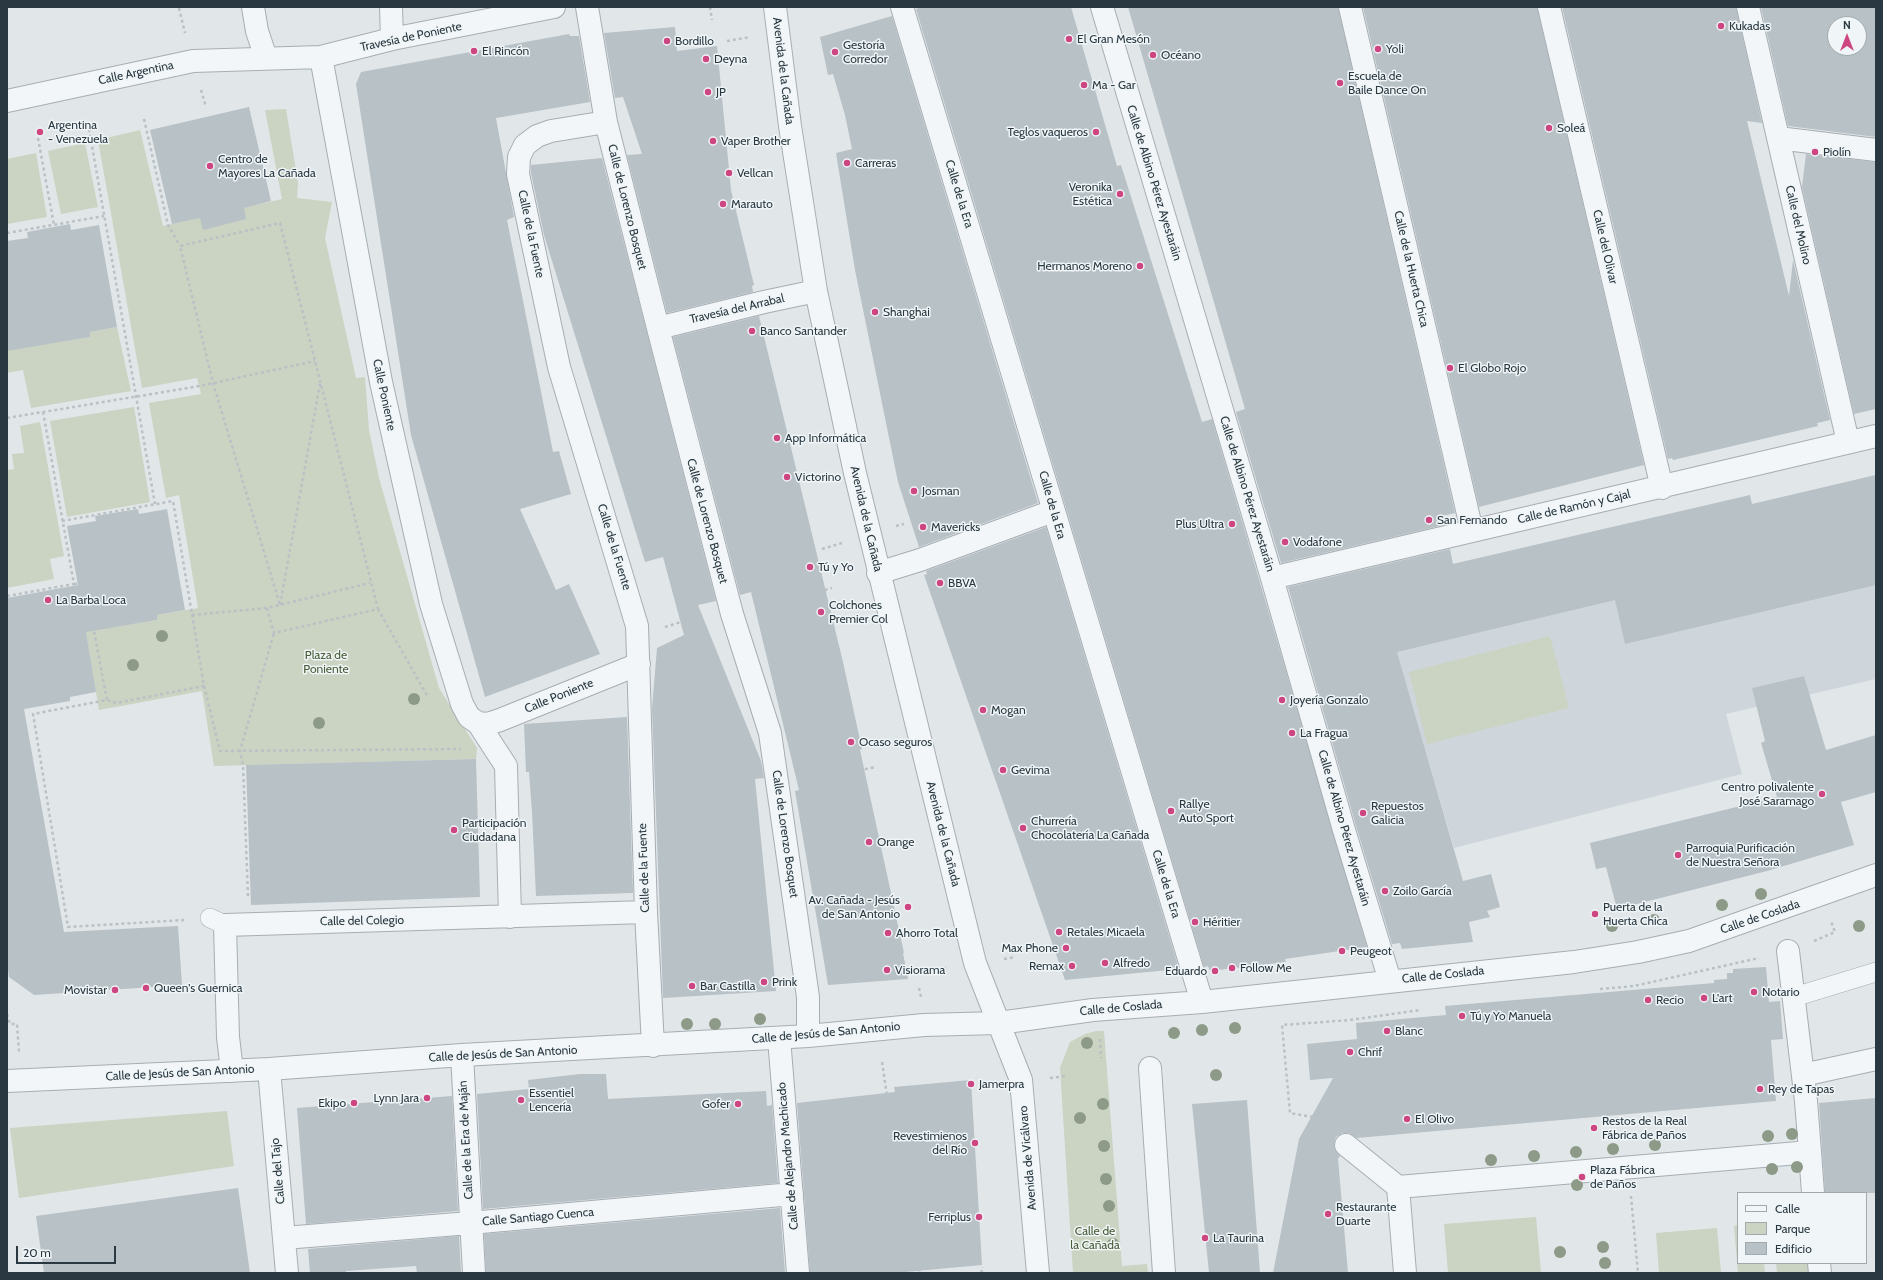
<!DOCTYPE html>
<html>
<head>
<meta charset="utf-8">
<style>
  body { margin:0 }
  #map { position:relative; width:1883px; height:1280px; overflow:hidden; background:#e1e6e9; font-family:Cabin,sans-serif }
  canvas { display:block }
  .frame { position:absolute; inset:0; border:8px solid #293841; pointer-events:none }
  .legend { position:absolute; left:1737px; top:1192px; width:130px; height:72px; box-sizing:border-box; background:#f0f5f7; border:1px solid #a0a9ae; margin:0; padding:5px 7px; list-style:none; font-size:12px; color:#293841 }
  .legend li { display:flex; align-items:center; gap:8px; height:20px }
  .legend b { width:20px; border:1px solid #a0a9ae }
  .north { position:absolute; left:1827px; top:16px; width:40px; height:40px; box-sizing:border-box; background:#f0f5f7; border:1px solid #a0a9ae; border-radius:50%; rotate:0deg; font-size:11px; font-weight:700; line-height:16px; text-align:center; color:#293841 }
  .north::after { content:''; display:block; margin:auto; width:14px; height:18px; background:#cd4681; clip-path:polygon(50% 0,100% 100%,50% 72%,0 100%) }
  .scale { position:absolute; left:16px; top:1246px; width:100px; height:18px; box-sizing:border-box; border:2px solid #293841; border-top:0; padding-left:5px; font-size:12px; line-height:14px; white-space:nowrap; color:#293841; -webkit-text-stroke:3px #f0f5f7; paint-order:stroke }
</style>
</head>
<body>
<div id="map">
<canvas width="1883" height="1280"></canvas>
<div class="frame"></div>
<ul class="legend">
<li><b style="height:5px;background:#f3f6f8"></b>Calle</li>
<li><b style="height:11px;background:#cbd3c2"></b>Parque</li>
<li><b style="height:11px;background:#b8c1c6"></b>Edificio</li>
</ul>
<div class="north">N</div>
<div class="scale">20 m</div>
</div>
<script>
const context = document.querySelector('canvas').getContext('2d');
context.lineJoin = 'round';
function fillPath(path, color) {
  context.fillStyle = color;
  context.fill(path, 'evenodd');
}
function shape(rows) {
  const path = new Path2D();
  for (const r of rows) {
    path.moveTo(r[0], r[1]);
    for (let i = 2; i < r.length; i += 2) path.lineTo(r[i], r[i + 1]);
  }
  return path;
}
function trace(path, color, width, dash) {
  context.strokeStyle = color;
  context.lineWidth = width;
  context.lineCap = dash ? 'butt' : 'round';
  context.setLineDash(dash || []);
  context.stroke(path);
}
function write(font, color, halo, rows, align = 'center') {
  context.font = font + ' Cabin,sans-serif';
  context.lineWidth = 3;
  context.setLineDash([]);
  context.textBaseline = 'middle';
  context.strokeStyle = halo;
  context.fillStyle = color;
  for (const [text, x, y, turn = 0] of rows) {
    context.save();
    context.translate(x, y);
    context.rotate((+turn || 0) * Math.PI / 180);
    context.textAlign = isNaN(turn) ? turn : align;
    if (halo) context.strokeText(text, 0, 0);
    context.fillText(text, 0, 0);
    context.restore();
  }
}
const built = shape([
  [1876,475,1876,679,1726,714,1742,774,1454,848,1376,582,1629,523,1632,539,1665,525]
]);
const green = shape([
  [286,109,298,183,297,198,332,202,325,238,356,378,365,377,369,430,379,478,439,688,477,748,476,759,214,766,202,691,99,710,85,628,114,627,157,620,157,615,198,608,179,495,166,498,149,403,201,394,197,378,142,388,98,140,140,130,163,226,282,199,265,110],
  [85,143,98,207,61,214,48,151],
  [36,153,47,217,7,224,7,159],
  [117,327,131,391,31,408,23,370,7,373,7,346,47,344,90,337,90,332],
  [134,407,150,502,67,517,50,421],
  [40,422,64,556,50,559,54,579,7,588,7,470,14,469,12,454,24,453,20,426],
  [1550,636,1569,708,1427,744,1409,672],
  [1096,1031,1104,1031,1122,1266,1147,1264,1148,1273,1073,1273,1060,1068,1070,1042,1085,1034],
  [227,1111,234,1166,19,1198,10,1128],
  [1536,1217,1541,1273,1448,1273,1444,1224],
  [1738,1225,1738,1263,1764,1263,1765,1273,1738,1273,1734,1226],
  [1717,1228,1721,1273,1659,1273,1656,1233],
  [1776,1263,1812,1263,1813,1273,1777,1273]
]);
const building = shape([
  [922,7,1071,7,1117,166,1121,165,1202,422,1212,419,1367,947,1285,959,1286,962,1210,971,1208,966,1204,967,916,9],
  [1128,7,1338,7,1455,513,1442,516,1444,525,1281,563,1236,412,1245,409],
  [1363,7,1537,7,1644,465,1479,507],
  [1562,7,1736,7,1762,123,1747,121,1789,296,1793,260,1830,420,1817,423,1818,426,1673,460,1672,458,1668,459],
  [1761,7,1876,7,1876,137,1788,126],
  [1835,24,1859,24,1859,48,1835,48],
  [892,16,1038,503,919,547,898,482,855,270,836,153,852,149,845,115,833,74,828,75,820,37],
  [675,27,677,51,717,46,731,190,754,285,752,286,753,292,667,313,627,155,642,154,623,97,615,98,604,33],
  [569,34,570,36,579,36,590,102,496,118,514,217,507,220,553,452,559,451,571,494,520,509,556,590,569,584,600,654,485,697,411,435,356,84,361,72],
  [249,107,271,201,244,208,246,219,203,230,200,218,172,224,150,130],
  [1806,154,1876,162,1876,409,1854,414,1802,187],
  [602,158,716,601,698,605,761,761,764,778,755,779,776,991,663,998,652,708,657,648,684,635,663,557,645,562,544,235,531,173,531,165],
  [70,224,71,230,99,225,117,327,90,332,90,337,7,351,7,241,28,238,27,232],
  [759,316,843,662,862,749,860,750,904,953,903,953,908,979,828,985,795,791,799,790,751,592,740,595,673,337],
  [1876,475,1876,585,1625,644,1615,600,1397,652,1463,881,1491,874,1500,907,1487,911,1490,917,1469,922,1473,942,1402,949,1400,943,1392,944,1356,826,1288,587,1450,549,1453,564,1750,495,1752,504],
  [138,509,139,514,167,509,185,610,157,615,157,620,86,632,96,692,70,697,70,701,24,709,64,932,178,926,182,985,34,995,9,977,7,963,7,598,78,585,67,526,96,521,95,516],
  [1046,527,1179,969,1065,980,924,575,927,574,926,571],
  [1804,676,1826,750,1876,735,1876,792,1841,802,1854,845,1767,871,1617,909,1606,867,1596,869,1590,843,1777,797,1761,743,1765,741,1752,688],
  [627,717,633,893,536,896,532,812,529,772,526,772,524,724],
  [476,759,480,897,251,905,246,765],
  [1766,967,1769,1002,1780,1001,1783,1039,1771,1040,1776,1101,1357,1138,1348,1133,1342,1133,1336,1137,1334,1143,1335,1150,1340,1156,1338,1159,1348,1273,1273,1273,1299,1139,1333,1078,1310,1080,1307,1044,1357,1039,1356,1023,1446,1015,1445,1006,1714,983,1714,980,1727,979,1727,973,1733,973,1733,969],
  [580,1074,606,1074,608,1099,766,1091,767,1106,772,1105,778,1183,483,1209,477,1094,529,1089,528,1080],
  [971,1080,982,1265,894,1273,810,1273,797,1103,895,1092,894,1087],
  [452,1096,458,1211,306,1224,297,1108],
  [1876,1098,1876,1193,1825,1193,1819,1103],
  [1247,1100,1260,1273,1209,1273,1192,1104],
  [238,1188,250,1273,44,1273,36,1216],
  [780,1208,785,1273,486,1273,484,1234],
  [459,1236,461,1273,417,1273,416,1266,346,1271,346,1273,310,1273,308,1249]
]);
const path = shape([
  [710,7,712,20],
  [179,8,185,33],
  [727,41,750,37],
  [201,90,206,107],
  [144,119,168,225,180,246],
  [89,129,155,504],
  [38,138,54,225],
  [7,233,104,216],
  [7,293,7,300],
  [583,348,631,337],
  [7,418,200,386,315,361],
  [624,483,666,473],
  [62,521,173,501,204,686,116,703,107,700],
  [896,526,904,524],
  [822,549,842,543],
  [74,584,85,583,86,589],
  [7,596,74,584,43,412],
  [280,605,320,384],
  [761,607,832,588],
  [267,608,274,633,378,609,280,223,180,246,213,383,280,605],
  [378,609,428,697],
  [192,615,267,608,370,583],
  [93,626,107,700,33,714,68,927,184,920],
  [665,627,703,615],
  [204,686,220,751,461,749],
  [806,781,876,767],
  [670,783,710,781,747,774],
  [248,896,243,765,240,751,274,633],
  [1814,941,1835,932,1831,921],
  [1004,959,1015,957],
  [927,971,946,968],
  [919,988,921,997],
  [1600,989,1634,986,1759,958],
  [7,1014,10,1024,17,1024,19,1052],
  [1100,1039,1101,1058],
  [882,1062,901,1191,920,1273],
  [1050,1078,1067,1076],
  [1313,1117,1290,1113,1282,1025,1350,1020,1420,1010],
  [1631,1196,1638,1273],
  [981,1273,983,1267]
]);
const service = shape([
  [210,918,225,925],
  [1804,994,1876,972]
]);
const pedestrian = shape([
  [1788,951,1806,1101,1810,1152],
  [1803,1075,1876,1059],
  [1346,1145,1398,1187,1810,1152,1813,1193],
  [1398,1187,1405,1273],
  [1819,1263,1820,1273]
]);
const minor = shape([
  [253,7,257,31,266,58],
  [391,7,392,39],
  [587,7,606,122,658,328,732,614,770,733,808,997,808,1036],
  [775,7,790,126,816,291,855,473,975,963,1021,1080,1038,1273],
  [902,7,1202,1002],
  [1102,7,1272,578,1344,830,1390,981],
  [1350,7,1472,531],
  [1549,7,1662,488],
  [1748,7,1848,442],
  [321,57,381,382,431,604,462,704,469,717,478,723,506,766,510,917],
  [7,101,193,61,321,57,392,39,554,7],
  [606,122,551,131,537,136,525,145,519,157,518,174,559,367,637,626,646,912,653,1046],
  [1778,138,1876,150],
  [658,328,764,302,816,291],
  [878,573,920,560,1053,511],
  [1272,578,1876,436],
  [478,723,488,724,500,720,639,664],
  [779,1038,798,1273],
  [462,1055,474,1273],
  [1150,1068,1164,1273],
  [269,1069,287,1273],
  [232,1071,228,1037,225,925,646,912],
  [7,1081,269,1069,462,1055,808,1036,924,1025,999,1023,1093,1010,1202,1002,1574,962,1638,952,1689,941,1876,875],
  [284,1238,470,1223,792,1194]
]);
const trees = [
  [162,636],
  [133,665],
  [414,699],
  [319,723],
  [1761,894],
  [1722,905],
  [1654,920],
  [1612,926],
  [1859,926],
  [760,1019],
  [687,1024],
  [715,1024],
  [1235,1028],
  [1202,1030],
  [1174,1033],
  [1087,1043],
  [1216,1075],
  [1103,1104],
  [1080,1118],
  [1792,1134],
  [1768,1136],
  [1655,1145],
  [1104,1146],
  [1613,1149],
  [1576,1152],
  [1534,1156],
  [1491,1160],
  [1797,1167],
  [1772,1169],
  [1106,1179],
  [1577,1185],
  [1109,1206],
  [1113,1244],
  [1603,1247],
  [1560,1252],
  [1605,1263]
];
const markers = [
  [1721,26,4,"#cd4681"],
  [1069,39,4,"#cd4681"],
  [667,41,4,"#cd4681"],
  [1378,49,4,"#cd4681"],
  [474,51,4,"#cd4681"],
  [835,52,4,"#cd4681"],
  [1153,55,4,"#cd4681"],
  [706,59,4,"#cd4681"],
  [1340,83,4,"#cd4681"],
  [1084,85,4,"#cd4681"],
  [708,92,4,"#cd4681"],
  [1549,128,4,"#cd4681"],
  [40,132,4,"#cd4681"],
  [1096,132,4,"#cd4681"],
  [713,141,4,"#cd4681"],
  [1815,152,4,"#cd4681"],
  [847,163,4,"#cd4681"],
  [210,166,4,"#cd4681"],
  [729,173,4,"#cd4681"],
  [1120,194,4,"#cd4681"],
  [723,204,4,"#cd4681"],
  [1140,266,4,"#cd4681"],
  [875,312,4,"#cd4681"],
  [752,331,4,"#cd4681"],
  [1450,368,4,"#cd4681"],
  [777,438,4,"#cd4681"],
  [787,477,4,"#cd4681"],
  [914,491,4,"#cd4681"],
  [1429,520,4,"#cd4681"],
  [1232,524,4,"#cd4681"],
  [923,527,4,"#cd4681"],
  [1285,542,4,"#cd4681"],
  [810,567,4,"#cd4681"],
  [940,583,4,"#cd4681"],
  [48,600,4,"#cd4681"],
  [821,612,4,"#cd4681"],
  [1282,700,4,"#cd4681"],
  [983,710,4,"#cd4681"],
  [1292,733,4,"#cd4681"],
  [851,742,4,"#cd4681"],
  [1003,770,4,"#cd4681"],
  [1822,794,4,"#cd4681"],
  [1171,811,4,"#cd4681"],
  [1363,813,4,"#cd4681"],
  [1023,828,4,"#cd4681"],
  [454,830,4,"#cd4681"],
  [869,842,4,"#cd4681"],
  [1678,855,4,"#cd4681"],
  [1385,891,4,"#cd4681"],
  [908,907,4,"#cd4681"],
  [1595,914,4,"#cd4681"],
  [1195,922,4,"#cd4681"],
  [1059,932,4,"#cd4681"],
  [888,933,4,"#cd4681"],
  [1066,948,4,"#cd4681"],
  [1342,951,4,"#cd4681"],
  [1105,963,4,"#cd4681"],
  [1072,966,4,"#cd4681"],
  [1232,968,4,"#cd4681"],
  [887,970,4,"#cd4681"],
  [1215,971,4,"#cd4681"],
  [764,982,4,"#cd4681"],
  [692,986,4,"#cd4681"],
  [146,988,4,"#cd4681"],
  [115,990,4,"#cd4681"],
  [1754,992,4,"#cd4681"],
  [1704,998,4,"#cd4681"],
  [1648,1000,4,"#cd4681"],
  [1462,1016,4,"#cd4681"],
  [1387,1031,4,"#cd4681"],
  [1350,1052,4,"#cd4681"],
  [971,1084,4,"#cd4681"],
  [1760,1089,4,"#cd4681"],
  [427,1098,4,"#cd4681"],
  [521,1100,4,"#cd4681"],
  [354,1103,4,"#cd4681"],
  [738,1104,4,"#cd4681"],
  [1407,1119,4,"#cd4681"],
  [1594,1128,4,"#cd4681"],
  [975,1143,4,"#cd4681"],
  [1582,1177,4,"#cd4681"],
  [1328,1214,4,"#cd4681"],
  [979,1217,4,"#cd4681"],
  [1205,1238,4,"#cd4681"]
];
const poiNames = [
  ["Kukadas",1729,26],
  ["El Gran Mesón",1077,39],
  ["Bordillo",675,41],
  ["Gestoría",843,45],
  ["Corredor",843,59],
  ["Yoli",1386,49],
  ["El Rincón",482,51],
  ["Océano",1161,55],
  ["Deyna",714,59],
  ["Escuela de",1348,76],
  ["Baile Dance On",1348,90],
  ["Ma - Gar",1092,85],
  ["JP",716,92],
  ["Argentina",48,125],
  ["- Venezuela",48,139],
  ["Soleá",1557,128],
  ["Teglos vaqueros",1088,132,"right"],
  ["Vaper Brother",721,141],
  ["Piolín",1823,152],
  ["Centro de",218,159],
  ["Mayores La Cañada",218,173],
  ["Carreras",855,163],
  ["Vellcan",737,173],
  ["Veronika",1112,187,"right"],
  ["Estética",1112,201,"right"],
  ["Marauto",731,204],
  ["Hermanos Moreno",1132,266,"right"],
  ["Shanghai",883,312],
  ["Banco Santander",760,331],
  ["El Globo Rojo",1458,368],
  ["App Informática",785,438],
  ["Victorino",795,477],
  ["Josman",922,491],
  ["San Fernando",1437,520],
  ["Plus Ultra",1224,524,"right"],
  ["Mavericks",931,527],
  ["Vodafone",1293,542],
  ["Tú y Yo",818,567],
  ["BBVA",948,583],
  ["La Barba Loca",56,600],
  ["Colchones",829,605],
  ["Premier Col",829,619],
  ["Joyería Gonzalo",1290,700],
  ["Mogan",991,710],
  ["La Fragua",1300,733],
  ["Ocaso seguros",859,742],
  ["Gevima",1011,770],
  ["Centro polivalente",1814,787,"right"],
  ["José Saramago",1814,801,"right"],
  ["Rallye",1179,804],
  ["Auto Sport",1179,818],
  ["Repuestos",1371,806],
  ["Galicia",1371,820],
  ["Churrería",1031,821],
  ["Chocolatería La Cañada",1031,835],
  ["Participación",462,823],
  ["Ciudadana",462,837],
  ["Orange",877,842],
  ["Parroquia Purificación",1686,848],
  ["de Nuestra Señora",1686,862],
  ["Zoilo García",1393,891],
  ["Av. Cañada - Jesús",900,900,"right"],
  ["de San Antonio",900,914,"right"],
  ["Puerta de la",1603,907],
  ["Huerta Chica",1603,921],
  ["Héritier",1203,922],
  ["Retales Micaela",1067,932],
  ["Ahorro Total",896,933],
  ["Max Phone",1058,948,"right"],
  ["Peugeot",1350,951],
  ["Alfredo",1113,963],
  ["Remax",1064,966,"right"],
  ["Follow Me",1240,968],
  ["Visiorama",895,970],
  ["Eduardo",1207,971,"right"],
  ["Prink",772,982],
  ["Bar Castilla",700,986],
  ["Queen's Guernica",154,988],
  ["Movistar",107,990,"right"],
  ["Notario",1762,992],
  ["L'art",1712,998],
  ["Recio",1656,1000],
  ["Tú y Yo Manuela",1470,1016],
  ["Blanc",1395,1031],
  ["Chrif",1358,1052],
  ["Jamerpra",979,1084],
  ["Rey de Tapas",1768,1089],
  ["Essentiel",529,1093],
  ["Lencería",529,1107],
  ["Lynn Jara",419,1098,"right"],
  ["Ekipo",346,1103,"right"],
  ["Gofer",730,1104,"right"],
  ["El Olivo",1415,1119],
  ["Restos de la Real",1602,1121],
  ["Fábrica de Paños",1602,1135],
  ["Revestimienos",967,1136,"right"],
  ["del Río",967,1150,"right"],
  ["Plaza Fábrica",1590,1170],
  ["de Paños",1590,1184],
  ["Restaurante",1336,1207],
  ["Duarte",1336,1221],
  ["Ferriplus",971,1217,"right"],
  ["La Taurina",1213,1238]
];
const streetNames = [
  ["Travesía de Poniente",411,37,-12],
  ["Avenida de la Cañada",783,71,83],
  ["Calle Argentina",136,73,-12],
  ["Calle de Albino Pérez Ayestaráin",1154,183,73],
  ["Calle de la Era",959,194,73],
  ["Calle de Lorenzo Bosquet",627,207,76],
  ["Calle del Molino",1798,225,77],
  ["Calle de la Fuente",531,234,78],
  ["Calle del Olivar",1605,247,77],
  ["Calle de la Huerta Chica",1411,269,77],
  ["Travesía del Arrabal",737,309,-13],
  ["Calle Poniente",384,395,78],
  ["Calle de Albino Pérez Ayestaráin",1247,494,73],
  ["Calle de la Era",1052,505,74],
  ["Calle de Ramón y Cajal",1574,507,-13],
  ["Avenida de la Cañada",866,519,77],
  ["Calle de Lorenzo Bosquet",707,521,75],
  ["Calle de la Fuente",614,547,73],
  ["Calle Poniente",559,696,-22],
  ["Calle de Albino Pérez Ayestaráin",1344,828,74],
  ["Calle de Lorenzo Bosquet",785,834,82],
  ["Avenida de la Cañada",943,834,76],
  ["Calle de la Fuente",644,868,-92],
  ["Calle de la Era",1166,884,73],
  ["Calle de Coslada",1760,917,-19],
  ["Calle del Colegio",362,921,-1],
  ["Calle de Coslada",1443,975,-6],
  ["Calle de Coslada",1121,1008,-5],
  ["Calle de Jesús de San Antonio",826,1033,-5],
  ["Calle de Jesús de San Antonio",503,1054,-3],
  ["Calle de Jesús de San Antonio",180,1073,-3],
  ["Calle de la Era de Maján",466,1140,-93],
  ["Calle de Alejandro Machicado",788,1156,-95],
  ["Avenida de Vicálvaro",1028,1158,-95],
  ["Calle del Tajo",278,1171,-95],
  ["Calle Santiago Cuenca",538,1217,-5]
];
const parkNames = [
  ["Plaza de",326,655],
  ["Poniente",326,669],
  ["Calle de",1095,1231],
  ["la Cañada",1095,1245]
];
fillPath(built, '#cfd6db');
fillPath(green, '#cbd3c2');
fillPath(building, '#b8c1c6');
trace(service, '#a6aeb3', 20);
trace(pedestrian, '#a6aeb3', 24);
trace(minor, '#a6aeb3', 24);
trace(path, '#bac1c5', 2.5, [3, 3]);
trace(service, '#f3f6f8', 19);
trace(pedestrian, '#f3f6f8', 22);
trace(minor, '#f3f6f8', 22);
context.fillStyle = '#8d9a87';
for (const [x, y] of trees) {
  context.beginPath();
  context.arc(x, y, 6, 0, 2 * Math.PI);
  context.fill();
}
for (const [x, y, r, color] of markers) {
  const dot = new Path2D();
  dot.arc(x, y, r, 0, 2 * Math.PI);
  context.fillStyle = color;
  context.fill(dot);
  trace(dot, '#f0f5f7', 1.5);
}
write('12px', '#293841', '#f0f5f7', poiNames, 'left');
write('12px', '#293841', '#f0f5f7', streetNames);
write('12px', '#485c36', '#f0f5f7', parkNames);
</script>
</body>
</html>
